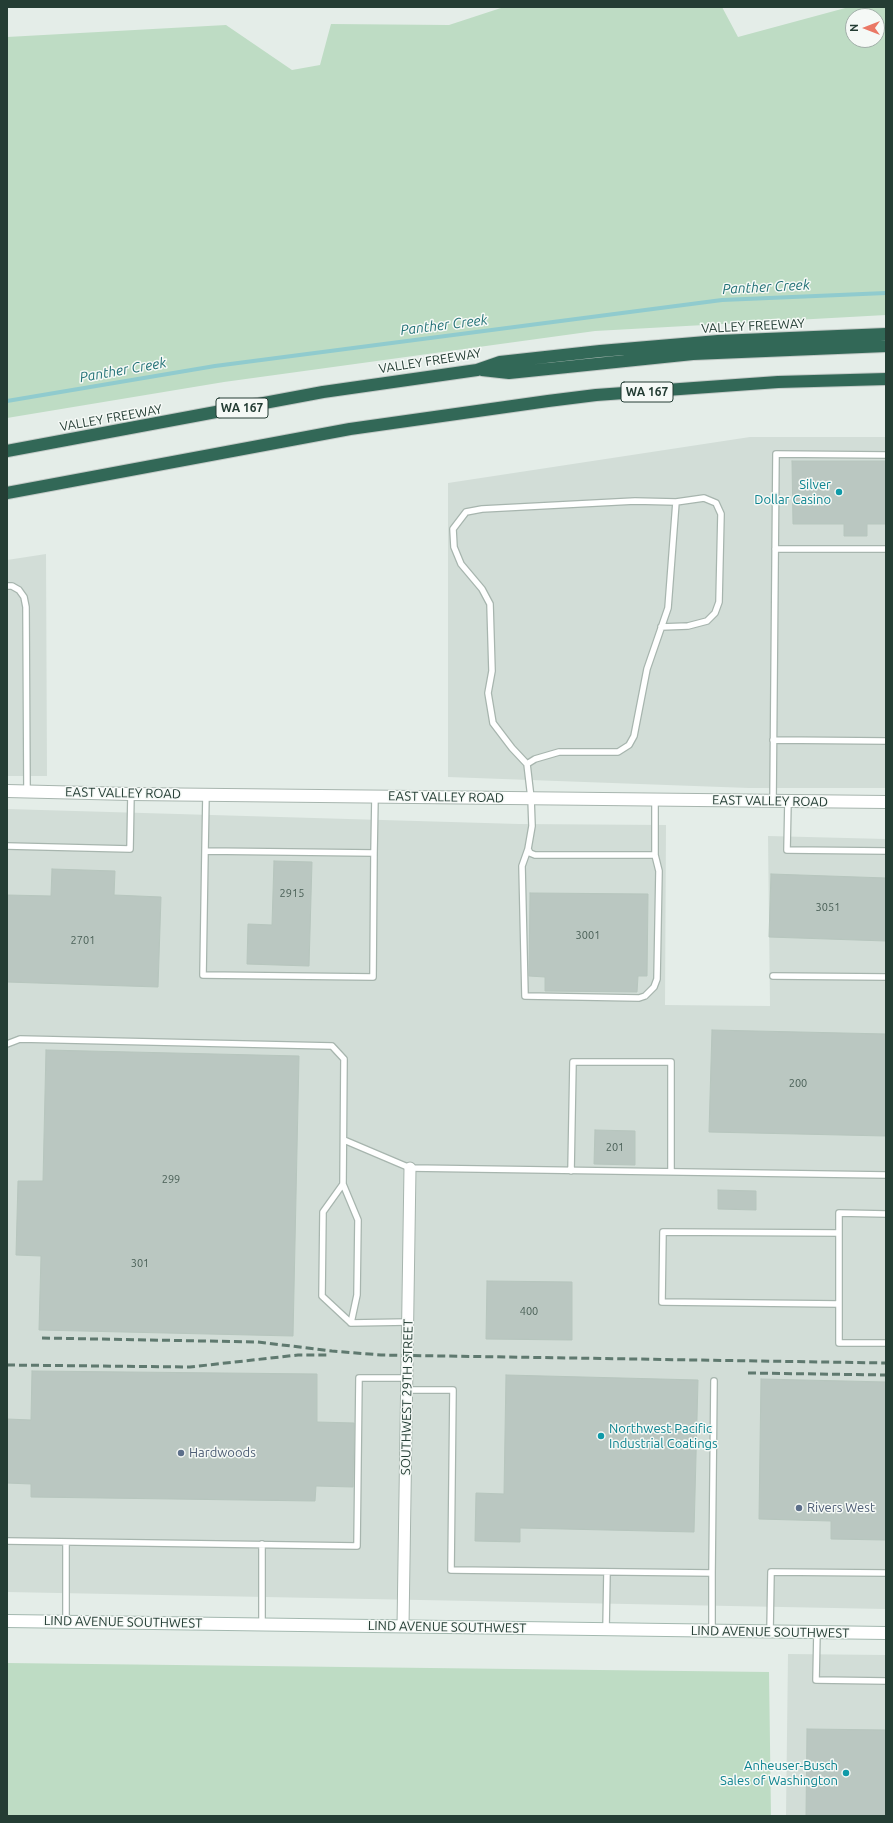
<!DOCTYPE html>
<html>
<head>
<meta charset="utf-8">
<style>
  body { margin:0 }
  #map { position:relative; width:893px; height:1823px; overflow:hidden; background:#e4ede8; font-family:Ubuntu,sans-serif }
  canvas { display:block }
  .frame { position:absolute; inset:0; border:8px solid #243d34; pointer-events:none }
  .north { position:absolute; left:845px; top:8px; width:40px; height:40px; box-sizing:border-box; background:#f5f9f6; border:1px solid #a1aea8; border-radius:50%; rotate:270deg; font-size:11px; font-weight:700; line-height:16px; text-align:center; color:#243d34 }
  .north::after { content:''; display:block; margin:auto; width:14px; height:18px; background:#ea7865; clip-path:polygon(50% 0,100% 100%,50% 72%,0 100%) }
</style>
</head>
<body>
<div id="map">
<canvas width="893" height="1823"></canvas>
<div class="frame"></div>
<div class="north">N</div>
</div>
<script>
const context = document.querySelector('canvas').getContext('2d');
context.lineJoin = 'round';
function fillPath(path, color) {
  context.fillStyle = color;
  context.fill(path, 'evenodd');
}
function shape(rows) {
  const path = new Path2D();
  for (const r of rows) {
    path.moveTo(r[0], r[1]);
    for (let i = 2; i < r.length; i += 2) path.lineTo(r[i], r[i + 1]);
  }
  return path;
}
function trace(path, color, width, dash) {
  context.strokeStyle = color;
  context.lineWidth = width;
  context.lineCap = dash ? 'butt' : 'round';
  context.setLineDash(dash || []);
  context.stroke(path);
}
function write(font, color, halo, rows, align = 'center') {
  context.font = font + ' Ubuntu,sans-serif';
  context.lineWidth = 3;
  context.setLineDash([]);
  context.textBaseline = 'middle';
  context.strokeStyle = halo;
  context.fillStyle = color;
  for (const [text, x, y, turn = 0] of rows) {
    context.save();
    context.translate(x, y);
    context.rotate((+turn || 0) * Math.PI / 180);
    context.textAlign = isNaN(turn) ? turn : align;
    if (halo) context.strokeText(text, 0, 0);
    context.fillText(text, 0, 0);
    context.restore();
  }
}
const built = shape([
  [750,437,886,437,886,788,749,788,448,777,448,483],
  [46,554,47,776,7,776,7,560],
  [7,809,519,824,666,825,665,1005,770,1006,768,836,886,839,886,1609,7,1592],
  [788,1654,886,1655,886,1816,786,1816]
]);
const green = shape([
  [504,7,722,7,738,37,849,7,886,7,886,315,595,331,224,382,7,418,7,37,226,25,292,70,320,65,331,24,449,25],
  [853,16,877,16,877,40,853,40],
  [7,1663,769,1672,771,1816,7,1816]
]);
const stream = shape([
  [7,401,215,366,722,300,886,293]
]);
const building = shape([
  [792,461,886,461,886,524,867,524,867,536,844,536,844,524,793,524,792,461],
  [274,861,312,862,309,966,247,964,248,924,272,925,274,861],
  [52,869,115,871,114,895,161,897,158,987,7,982,7,895,51,896,52,869],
  [771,874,886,878,886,941,769,937,771,874],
  [530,893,648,894,647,976,638,976,637,992,545,991,545,977,529,976,530,893],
  [712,1030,886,1034,886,1136,709,1132,712,1030],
  [46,1050,299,1056,293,1336,39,1330,41,1256,16,1255,18,1181,43,1181,46,1050],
  [595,1130,635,1131,635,1165,594,1164,595,1130],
  [718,1190,756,1191,756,1210,718,1209,718,1190],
  [487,1281,572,1282,572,1340,486,1339,487,1281],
  [32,1371,317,1374,317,1422,354,1423,353,1487,316,1486,315,1501,31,1497,31,1484,7,1483,7,1419,31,1420,32,1371],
  [506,1375,698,1380,694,1532,520,1528,520,1542,475,1541,476,1493,504,1494,506,1375],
  [761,1379,886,1382,886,1540,831,1539,831,1521,759,1519,761,1379],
  [807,1729,886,1730,886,1816,806,1816,807,1729]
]);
const service = shape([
  [775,549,886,549],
  [7,586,12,586,19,590,24,597,26,607,27,790],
  [773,740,886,741],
  [527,764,535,759,559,752,618,752,629,745,634,736,647,669,668,608,676,502],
  [206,795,205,851,374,853,375,797],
  [773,801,776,454,886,455],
  [788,801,787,850,886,851],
  [7,846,130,849,131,794],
  [528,849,522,866,525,996,639,998,645,996,654,987,657,979,659,871,655,855,655,800],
  [205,851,203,975,373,977,374,853],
  [655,855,535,855,530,853,528,849,532,826,531,798,527,764,512,748,493,723,488,693,492,671,490,604,482,589,461,564,454,547,453,529,466,512,482,509,635,501,676,502,704,498,716,503,721,514,719,602,715,613,707,621,688,626,661,627],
  [773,976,886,977],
  [7,1044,20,1039,332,1046,344,1059,343,1184,323,1212,322,1296,351,1323,408,1322],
  [344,1140,410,1168,886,1175],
  [571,1171,573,1062,671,1062,671,1172],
  [343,1184,358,1220,357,1295,351,1323],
  [886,1214,839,1213,839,1343,886,1343],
  [839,1304,662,1302,663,1232,839,1233],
  [407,1390,453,1390,451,1570,712,1573,714,1381],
  [7,1541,357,1546,359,1378,407,1378],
  [712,1573,712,1631],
  [66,1622,66,1542],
  [262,1624,262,1544],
  [606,1629,607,1572],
  [770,1631,771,1572,886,1573],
  [817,1632,816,1680,886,1681]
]);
const minor = shape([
  [403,1626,410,1168]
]);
const tertiary = shape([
  [7,791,131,794,886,802]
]);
const secondary = shape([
  [7,1621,886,1633]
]);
const motorway = shape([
  [482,370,509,373,693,354,886,346],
  [7,451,323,392,477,370,500,362,600,351,718,341,886,334],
  [7,493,350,429,548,401,596,395,778,382,886,379]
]);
const rail = shape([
  [42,1338,258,1342,332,1351,381,1355,886,1363],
  [7,1365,190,1367,298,1355,330,1355],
  [748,1373,886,1375]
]);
const markers = [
  [839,492,4,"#0f9aa8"],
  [601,1436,4,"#0f9aa8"],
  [181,1453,4,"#5c6f8a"],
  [799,1508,4,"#5c6f8a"],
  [846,1773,4,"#0f9aa8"]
];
const numberNames = [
  ["2915",292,893],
  ["3051",828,907],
  ["3001",588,935],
  ["2701",83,940],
  ["200",798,1083],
  ["201",615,1147],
  ["299",171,1179],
  ["301",140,1263],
  ["400",529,1311]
];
const shields = [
  [647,392,52],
  [242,408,52]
];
const shieldNames = [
  ["WA 167",647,392],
  ["WA 167",242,408]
];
const streetNames = [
  ["VALLEY FREEWAY",753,326,-3],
  ["VALLEY FREEWAY",430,361,-9],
  ["VALLEY FREEWAY",111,418,-10],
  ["EAST VALLEY ROAD",123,793,1],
  ["EAST VALLEY ROAD",446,797,1],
  ["EAST VALLEY ROAD",770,801,1],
  ["SOUTHWEST 29TH STREET",407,1397,-89],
  ["LIND AVENUE SOUTHWEST",123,1622,1],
  ["LIND AVENUE SOUTHWEST",447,1627,1],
  ["LIND AVENUE SOUTHWEST",770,1632,1]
];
const cultureNames = [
  ["Silver",831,485],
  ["Dollar Casino",831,500],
  ["Northwest Pacific",609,1429,"left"],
  ["Industrial Coatings",609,1444,"left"],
  ["Anheuser-Busch",838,1766],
  ["Sales of Washington",838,1781]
];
const serviceNames = [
  ["Hardwoods",189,1453],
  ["Rivers West",807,1508]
];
const waterNames = [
  ["Panther Creek",766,287,-3],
  ["Panther Creek",444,325,-7],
  ["Panther Creek",123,370,-10]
];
fillPath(built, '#d2ddd7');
fillPath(green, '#bedcc4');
trace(stream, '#90cbce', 4);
fillPath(building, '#bac7c1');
trace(building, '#b7c6be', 1);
trace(service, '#a7b5ae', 8);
trace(minor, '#a7b5ae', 13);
trace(tertiary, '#a7b5ae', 14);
trace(secondary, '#a3b8af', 14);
trace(motorway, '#c2c9c6', 14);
trace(service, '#fff', 5.5);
trace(minor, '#fff', 11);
trace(tertiary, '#fff', 12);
trace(secondary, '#fff', 12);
trace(motorway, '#326857', 12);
trace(rail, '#5f796f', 3, [8, 4]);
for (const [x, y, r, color] of markers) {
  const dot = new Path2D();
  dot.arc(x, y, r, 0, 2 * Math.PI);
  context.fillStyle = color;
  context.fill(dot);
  trace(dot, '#f5f9f6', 1.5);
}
write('11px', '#4a6057', null, numberNames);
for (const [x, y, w] of shields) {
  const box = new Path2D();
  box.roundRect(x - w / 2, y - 10, w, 20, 3);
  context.fillStyle = '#f5f9f6';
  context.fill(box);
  trace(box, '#243d34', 1);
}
write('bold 12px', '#243d34', null, shieldNames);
write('13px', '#243d34', '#f5f9f6', streetNames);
write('13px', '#0d838f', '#f5f9f6', cultureNames, 'right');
write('13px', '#4e5e75', '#f5f9f6', serviceNames, 'left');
write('italic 14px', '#227176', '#f5f9f6', waterNames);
</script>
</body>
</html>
